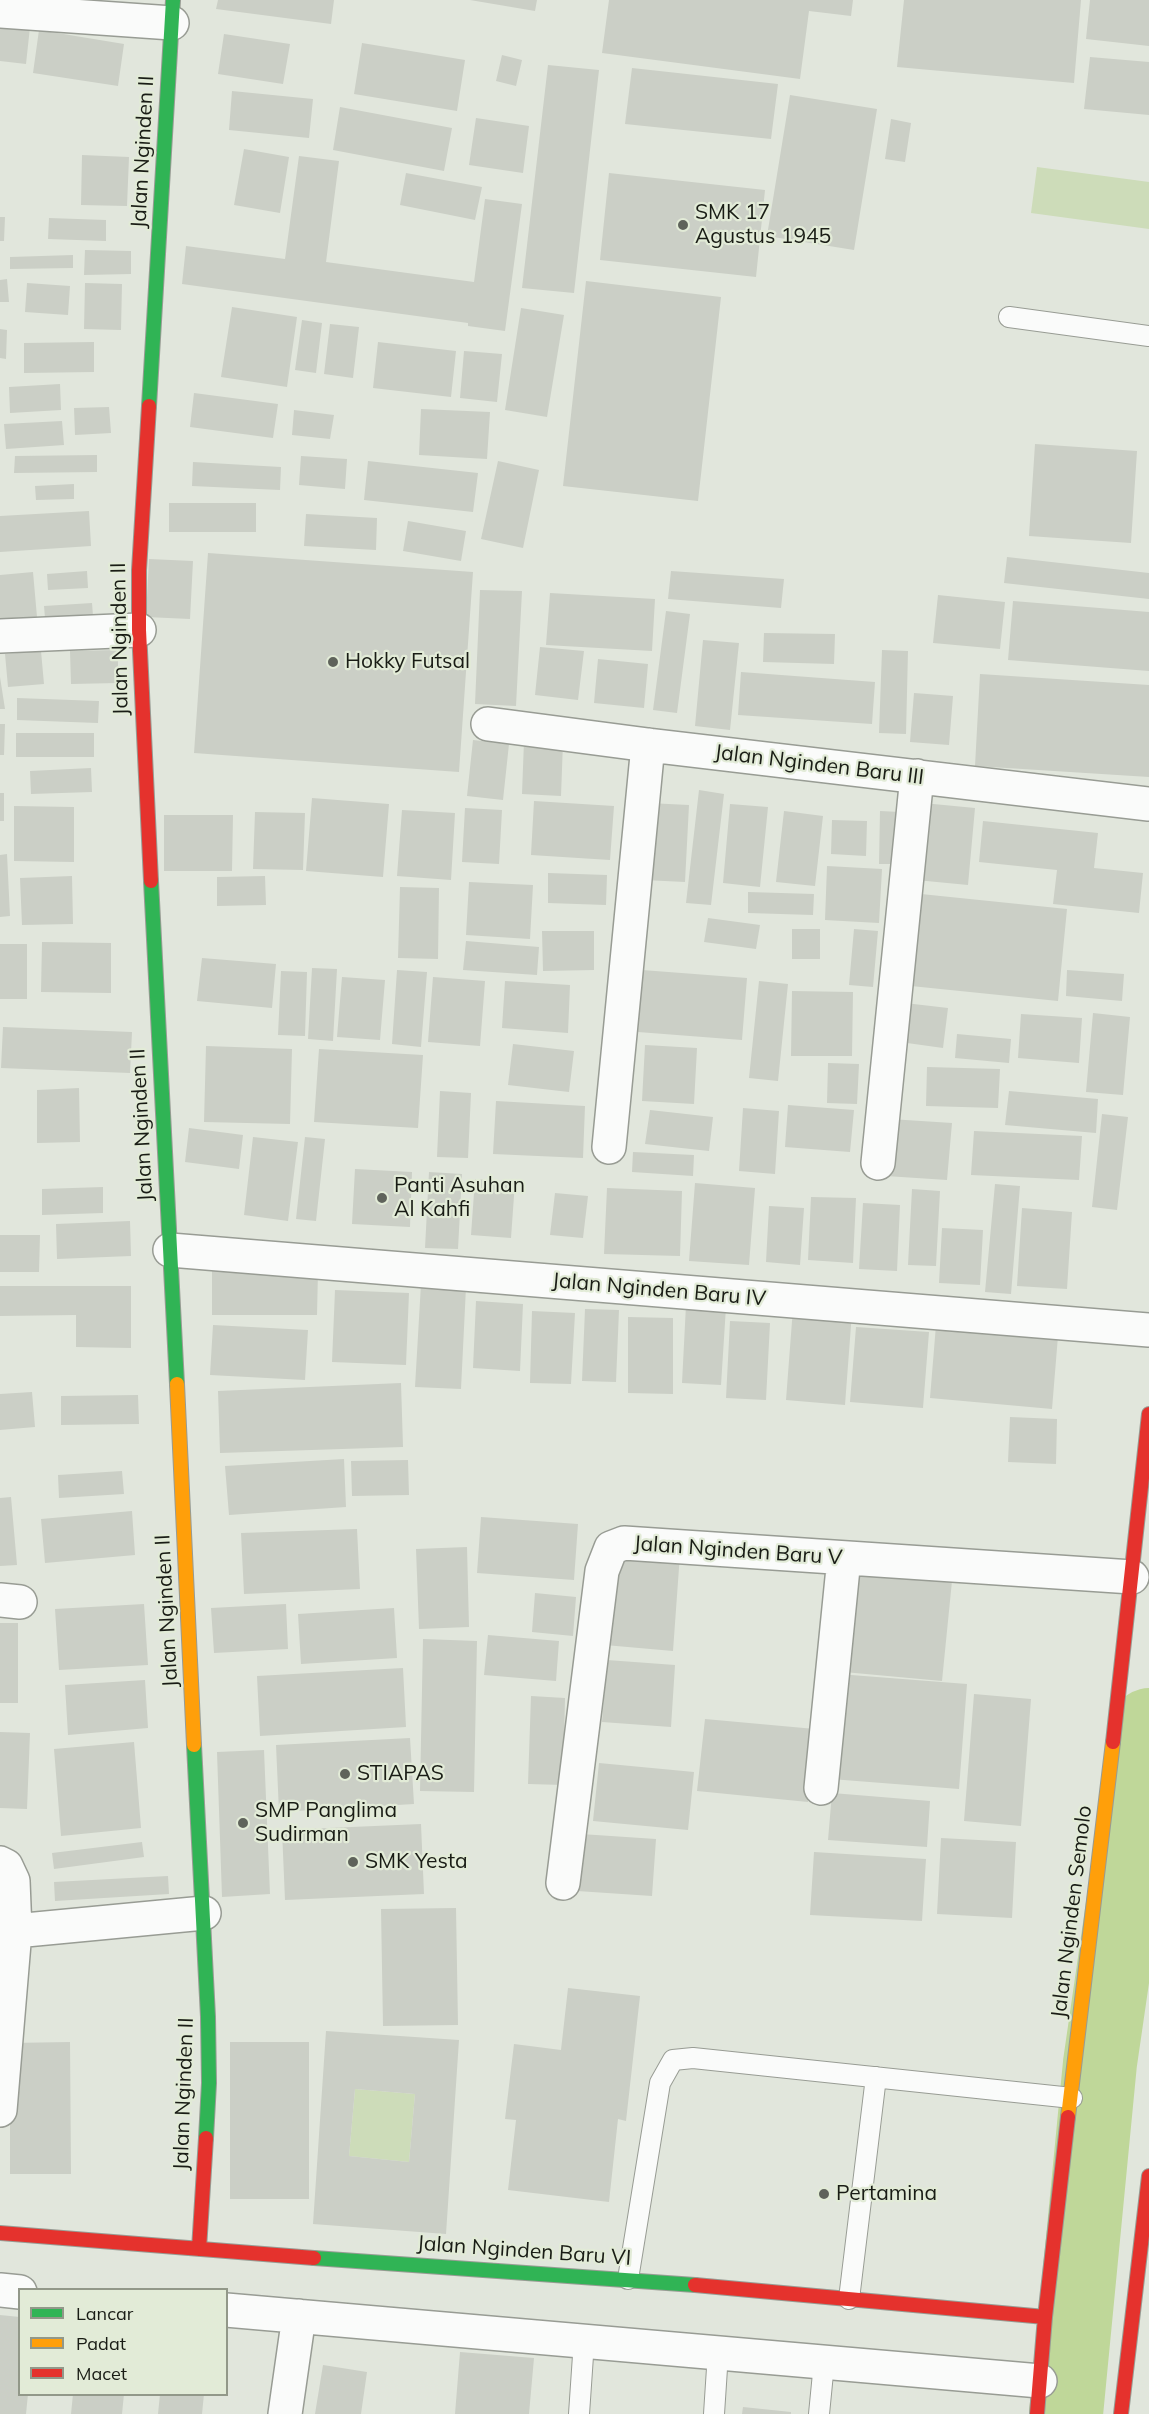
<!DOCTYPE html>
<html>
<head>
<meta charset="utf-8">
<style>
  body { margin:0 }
  #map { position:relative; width:1149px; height:2414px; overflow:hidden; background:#e1e6dc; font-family:Mulish,sans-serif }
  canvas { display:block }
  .legend { position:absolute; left:18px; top:2288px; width:210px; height:108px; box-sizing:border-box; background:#e2ebd7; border:2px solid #929889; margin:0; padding:8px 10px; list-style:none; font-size:18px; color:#191c15 }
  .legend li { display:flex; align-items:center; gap:12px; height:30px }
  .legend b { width:30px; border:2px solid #929889 }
</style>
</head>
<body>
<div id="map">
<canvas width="1149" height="2414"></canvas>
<ul class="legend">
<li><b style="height:8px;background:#30b455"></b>Lancar</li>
<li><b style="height:8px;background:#ff9f0a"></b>Padat</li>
<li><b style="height:8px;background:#e5322d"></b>Macet</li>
</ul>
</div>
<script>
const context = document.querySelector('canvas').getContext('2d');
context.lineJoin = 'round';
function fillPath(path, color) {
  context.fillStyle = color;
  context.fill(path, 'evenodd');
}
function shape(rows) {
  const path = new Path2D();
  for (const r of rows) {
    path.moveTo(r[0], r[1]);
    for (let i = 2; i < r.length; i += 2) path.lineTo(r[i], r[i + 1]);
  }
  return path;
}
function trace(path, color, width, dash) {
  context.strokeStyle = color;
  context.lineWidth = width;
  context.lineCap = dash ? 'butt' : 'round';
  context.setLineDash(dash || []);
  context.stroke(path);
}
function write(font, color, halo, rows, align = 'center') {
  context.font = font + ' Mulish,sans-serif';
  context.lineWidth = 4.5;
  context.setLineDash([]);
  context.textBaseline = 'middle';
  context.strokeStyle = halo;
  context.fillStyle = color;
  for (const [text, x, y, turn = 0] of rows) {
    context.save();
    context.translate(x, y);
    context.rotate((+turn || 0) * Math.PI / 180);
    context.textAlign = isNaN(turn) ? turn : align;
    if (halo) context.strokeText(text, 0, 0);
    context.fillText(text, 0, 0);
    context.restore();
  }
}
const green = shape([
  [1037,167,1149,182,1149,229,1031,213],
  [355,2089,415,2094,409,2162,349,2156]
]);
const river = shape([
  [1066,2414,1100,2063,1149,1725]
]);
const building = shape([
  [218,0,334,0,331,24,216,9],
  [470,0,537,0,535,11],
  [609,0,853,0,851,16,809,11,800,79,602,53],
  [904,0,1081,0,1074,83,897,67],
  [1090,0,1149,0,1149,46,1086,39],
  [0,24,30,27,26,64,0,61],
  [39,30,124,44,118,86,33,73],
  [224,34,290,44,283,84,218,74],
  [362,43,465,60,457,111,354,94],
  [502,55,522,60,516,86,496,81],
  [1090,57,1149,62,1149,115,1084,109],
  [548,65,599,70,574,293,522,288],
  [632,68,778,84,771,139,625,124],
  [232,91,313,99,309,138,229,130],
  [790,95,877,109,854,250,767,236],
  [340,107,452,128,444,171,333,150],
  [476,118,529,126,523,173,469,165],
  [891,119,911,123,905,162,885,159],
  [244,149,289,157,280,213,234,205],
  [82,155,129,157,127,206,81,205],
  [299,156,339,161,326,262,474,282,485,199,522,204,505,331,468,326,468,323,182,284,186,246,285,259],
  [406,173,482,187,475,220,400,205],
  [609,173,765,190,756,277,600,260],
  [0,217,5,217,4,241,0,241],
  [49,218,106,220,106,241,48,239],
  [85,250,131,251,131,274,84,275],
  [73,255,73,268,10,269,10,257],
  [7,279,9,302,0,302,0,280],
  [586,281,721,297,698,501,563,486],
  [27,283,70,286,68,315,25,312],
  [85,283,122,284,121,330,84,329],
  [232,307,297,317,287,387,221,377],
  [521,308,564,315,547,417,505,410],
  [302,320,322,323,316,373,295,370],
  [330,324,359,327,353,378,324,374],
  [0,329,7,330,6,359,0,358],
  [94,342,94,372,24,373,24,343],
  [378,342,456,351,451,397,373,388],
  [464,351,502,354,497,402,460,398],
  [60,384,61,410,10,413,9,387],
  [194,393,278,404,273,438,190,427],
  [109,407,111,433,75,435,74,408],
  [421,409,490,412,487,459,419,455],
  [294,410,334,415,330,439,292,435],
  [62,421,64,445,6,449,4,424],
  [1035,444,1137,451,1131,543,1029,536],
  [97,455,97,472,14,473,15,456],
  [301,456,347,459,345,489,299,485],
  [368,461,478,473,473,512,364,500],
  [498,461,539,470,523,548,481,539],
  [193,462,281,467,280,490,192,486],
  [74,484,74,499,36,500,35,486],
  [169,503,256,503,256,532,169,532],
  [89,511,91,546,0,552,0,516],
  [306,514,377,518,376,550,304,546],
  [408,521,466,531,461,561,403,551],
  [208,553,473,572,459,772,194,753],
  [1007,557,1149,573,1149,599,1004,583],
  [149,559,193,561,190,619,146,617],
  [87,571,88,588,48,590,47,574],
  [671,571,784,579,781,608,668,599],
  [33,572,37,617,0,620,0,575],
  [480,590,522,591,516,706,475,704],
  [550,593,655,599,652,651,546,645],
  [938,595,1005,602,1000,649,933,643],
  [1013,601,1149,612,1149,671,1008,660],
  [92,603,93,616,45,618,44,606],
  [666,611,690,614,677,713,653,710],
  [764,633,835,634,834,664,763,662],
  [703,640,739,643,730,730,695,726],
  [540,647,584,651,578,700,535,695],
  [118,650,118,683,71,684,70,651],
  [882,650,908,651,906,734,879,733],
  [41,651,44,684,8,687,5,654],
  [598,659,648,664,644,708,594,703],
  [741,672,875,682,872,724,738,715],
  [980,674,1149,685,1149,777,975,766],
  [0,677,5,709,0,709],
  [914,693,953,696,949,745,910,742],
  [17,698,99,701,98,723,17,720],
  [0,724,5,724,4,755,0,755],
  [16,733,94,733,94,757,16,757],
  [473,740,509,744,503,800,467,796],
  [524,741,563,742,561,796,522,794],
  [91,768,92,792,31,794,30,771],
  [699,790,724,794,711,905,686,903],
  [0,793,4,793,4,821,0,821],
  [312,798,389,804,383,877,306,871],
  [534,801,614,806,610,860,531,855],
  [648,803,689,805,685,882,644,880],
  [923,803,975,808,968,885,916,880],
  [730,804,768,807,760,887,723,883],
  [14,806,74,807,74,862,14,861],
  [465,808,502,810,499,864,462,862],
  [402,810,455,813,451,880,397,876],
  [784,811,823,816,815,886,776,882],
  [880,811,900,812,899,864,879,864],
  [255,812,305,813,303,870,253,869],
  [164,815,233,815,232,871,164,871],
  [832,820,867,821,866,856,831,854],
  [983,821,1098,833,1094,868,1143,873,1139,913,1053,904,1057,870,979,862],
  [7,854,10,916,0,917,0,855],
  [827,866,882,869,879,923,825,920],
  [548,873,607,875,606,905,548,903],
  [72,876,73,924,22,925,20,878],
  [265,876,266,905,217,906,217,877],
  [469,882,533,885,530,939,466,935],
  [400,887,439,888,438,959,398,958],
  [748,892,814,894,813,915,748,913],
  [921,894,1067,909,1058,1001,911,986],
  [708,918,760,925,756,949,704,942],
  [792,929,820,929,820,959,792,959],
  [854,929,878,931,873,987,849,985],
  [542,931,594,931,594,970,543,971],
  [466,941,539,947,537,975,463,970],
  [42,942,111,943,111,993,41,992],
  [0,944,27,944,27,999,0,999],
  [202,958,276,964,272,1008,197,1001],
  [312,968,337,969,333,1041,308,1039],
  [397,970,427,972,421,1047,392,1044],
  [642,970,747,978,742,1040,638,1032],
  [1067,970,1124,974,1122,1001,1066,996],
  [281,971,307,972,305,1036,278,1035],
  [342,977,385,980,380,1040,337,1037],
  [433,977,485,981,480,1046,428,1042],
  [505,981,570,985,568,1033,502,1028],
  [759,981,788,984,778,1081,749,1078],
  [792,991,853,992,852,1056,791,1056],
  [905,1003,948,1008,943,1048,900,1042],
  [1093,1013,1130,1017,1123,1095,1086,1092],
  [1021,1014,1082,1018,1079,1063,1018,1058],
  [3,1027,132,1032,130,1073,1,1068],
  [957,1034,1011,1039,1009,1063,955,1058],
  [513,1044,574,1051,569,1092,508,1085],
  [645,1045,697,1048,694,1104,642,1101],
  [206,1046,292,1049,290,1124,204,1122],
  [319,1049,423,1055,418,1128,314,1122],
  [828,1063,859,1064,857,1104,827,1103],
  [927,1067,1000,1069,998,1108,926,1106],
  [79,1088,80,1142,37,1143,37,1090],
  [440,1091,471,1093,468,1158,437,1157],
  [1009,1091,1098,1099,1096,1133,1005,1125],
  [496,1101,585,1106,583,1158,493,1154],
  [788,1105,854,1110,850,1152,785,1147],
  [743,1108,779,1111,775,1174,739,1171],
  [650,1110,713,1117,709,1151,645,1144],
  [1102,1114,1128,1117,1117,1210,1092,1207],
  [890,1119,952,1123,947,1180,886,1176],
  [189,1128,243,1135,239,1169,185,1162],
  [974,1131,1082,1136,1079,1180,971,1175],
  [253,1137,298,1142,288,1221,244,1215],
  [305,1137,325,1139,316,1221,296,1219],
  [633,1152,694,1155,693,1176,632,1172],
  [355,1169,412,1172,410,1227,352,1224],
  [429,1172,462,1174,458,1249,425,1248],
  [475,1179,515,1182,511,1238,471,1235],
  [695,1183,755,1188,749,1265,689,1261],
  [995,1184,1020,1186,1011,1294,985,1292],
  [103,1187,103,1213,42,1215,42,1189],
  [607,1188,682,1191,680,1256,604,1254],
  [912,1189,940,1191,936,1266,908,1265],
  [555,1193,588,1196,583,1238,550,1235],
  [811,1197,856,1198,853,1263,808,1260],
  [863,1203,900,1205,897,1271,859,1269],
  [769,1206,804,1208,800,1265,766,1262],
  [1022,1208,1072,1212,1067,1289,1017,1286],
  [130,1221,131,1256,57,1259,56,1224],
  [942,1228,983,1230,980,1285,939,1283],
  [0,1235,40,1235,39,1272,0,1272],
  [212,1271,318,1271,317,1315,212,1315],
  [421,1284,466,1287,461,1389,415,1387],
  [0,1286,131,1286,131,1348,76,1347,76,1315,0,1316],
  [335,1290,409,1293,406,1365,332,1362],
  [476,1301,523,1304,520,1371,473,1368],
  [686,1305,726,1307,721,1385,682,1383],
  [793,1308,852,1312,845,1405,786,1400],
  [585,1309,619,1310,616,1382,582,1381],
  [532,1311,575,1313,571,1384,530,1383],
  [628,1317,673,1318,673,1394,628,1393],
  [730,1321,770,1323,766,1400,726,1398],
  [213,1325,308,1330,305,1380,210,1375],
  [936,1325,1058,1336,1052,1409,930,1398],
  [856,1327,929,1332,923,1408,850,1402],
  [401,1383,403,1447,220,1453,218,1391],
  [32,1392,35,1427,0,1430,0,1394],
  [138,1395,139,1424,61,1425,61,1396],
  [1010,1417,1057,1419,1056,1464,1008,1462],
  [344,1459,346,1507,229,1515,225,1466],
  [408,1460,409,1495,352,1496,351,1461],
  [122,1471,124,1494,59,1498,58,1475],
  [11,1497,17,1565,0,1566,0,1498],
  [132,1511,135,1555,45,1563,41,1519],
  [481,1517,578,1524,574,1580,477,1573],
  [357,1529,360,1589,244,1594,241,1533],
  [467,1547,469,1627,419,1629,416,1549],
  [613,1548,680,1554,673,1651,605,1645],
  [855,1562,953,1571,942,1681,844,1672],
  [535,1593,576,1597,573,1636,532,1632],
  [144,1604,148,1665,59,1670,55,1609],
  [286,1604,288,1649,214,1653,211,1608],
  [394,1608,397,1658,301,1664,298,1614],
  [0,1623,18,1623,18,1703,0,1703],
  [488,1635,559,1641,556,1681,484,1675],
  [423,1639,477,1641,474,1792,420,1791],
  [607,1660,675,1665,671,1727,602,1722],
  [403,1668,406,1727,260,1736,257,1676],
  [838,1674,967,1684,959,1789,831,1779],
  [145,1680,148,1728,68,1735,65,1685],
  [974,1694,1031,1699,1021,1826,964,1821],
  [531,1696,565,1698,563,1785,528,1784],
  [705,1719,815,1729,808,1802,697,1791],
  [0,1732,30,1733,27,1809,0,1808],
  [410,1738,414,1804,279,1812,276,1745],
  [134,1742,141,1828,61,1836,54,1749],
  [264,1750,270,1894,222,1897,217,1752],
  [599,1763,694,1772,688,1830,593,1821],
  [832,1793,930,1801,927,1847,828,1840],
  [421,1824,424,1894,285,1900,282,1830],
  [581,1834,656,1839,652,1896,577,1891],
  [941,1838,1016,1842,1012,1918,937,1914],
  [142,1842,144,1857,54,1869,52,1853],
  [814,1852,926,1859,922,1921,810,1915],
  [168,1876,169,1894,55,1901,54,1882],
  [456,1908,458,2025,383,2026,381,1909],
  [568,1988,640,1996,626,2121,618,2119,609,2202,508,2190,516,2120,505,2119,514,2044,561,2050],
  [326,2031,459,2040,446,2234,313,2224],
  [355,2089,415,2094,409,2162,349,2156],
  [70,2042,71,2174,10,2174,10,2043],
  [230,2042,309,2042,309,2199,230,2199],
  [0,2315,20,2317,20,2394,28,2394,26,2414,0,2414],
  [460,2352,534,2358,529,2414,455,2414],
  [323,2365,367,2372,361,2414,315,2414],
  [73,2394,124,2394,122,2414,71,2414],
  [160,2394,204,2394,202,2414,158,2414],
  [743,2407,791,2412,791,2414,742,2414]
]);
const lane = shape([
  [1009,317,1149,336],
  [628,2279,660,2083,673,2060,693,2058,1072,2098],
  [849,2299,876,2077],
  [579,2414,584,2341],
  [714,2414,718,2353],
  [819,2414,824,2363]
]);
const street = shape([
  [0,11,172,23],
  [0,636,139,630],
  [488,724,648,745,1149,804],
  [609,1147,648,745],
  [878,1163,917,776],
  [170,1250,1149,1330],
  [0,1600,20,1602],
  [821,1788,844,1558],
  [0,1863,6,1866,13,1881,15,1931,0,2110],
  [563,1883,602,1571,611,1548,624,1543,1132,1577],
  [15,1931,204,1913],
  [0,2290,20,2292],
  [226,2310,1040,2381],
  [285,2414,299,2316]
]);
const fast = shape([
  [149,406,173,0],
  [151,881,177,1384],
  [194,1745,208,2017,209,2083,206,2138],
  [314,2258,695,2285]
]);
const slow = shape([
  [177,1384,194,1745],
  [1068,2117,1113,1742]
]);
const jam = shape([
  [149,406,139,570,139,630,151,881],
  [1113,1742,1149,1414],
  [0,2233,314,2258],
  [199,2249,206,2138],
  [695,2285,1045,2317],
  [1037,2414,1045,2317,1068,2117],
  [1121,2414,1149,2176]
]);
const markers = [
  [683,225,6,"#5f635b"],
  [333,662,6,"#5f635b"],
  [382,1198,6,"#5f635b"],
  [345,1774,6,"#5f635b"],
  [243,1823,6,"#5f635b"],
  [353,1862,6,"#5f635b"],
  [824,2194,6,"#5f635b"]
];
const streetNames = [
  ["Jalan Nginden II",143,152,-87],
  ["Jalan Nginden II",120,639,-91],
  ["Jalan Nginden Baru III",819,765,7],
  ["Jalan Nginden II",142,1125,-93],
  ["Jalan Nginden Baru IV",659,1290,5],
  ["Jalan Nginden Baru V",738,1551,4],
  ["Jalan Nginden II",167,1611,-93],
  ["Jalan Nginden Semolo",1072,1912,-83],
  ["Jalan Nginden II",184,2094,-88],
  ["Jalan Nginden Baru VI",524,2251,4]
];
const poiNames = [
  ["SMK 17",695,213],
  ["Agustus 1945",695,237],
  ["Hokky Futsal",345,662],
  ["Panti Asuhan",394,1186],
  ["Al Kahfi",394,1210],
  ["STIAPAS",357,1774],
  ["SMP Panglima",255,1811],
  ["Sudirman",255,1835],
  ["SMK Yesta",365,1862],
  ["Pertamina",836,2194]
];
fillPath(green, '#cddcb9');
trace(river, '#bfd799', 74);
fillPath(building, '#cbcfc6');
trace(lane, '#989c94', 22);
trace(street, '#989c94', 36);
trace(fast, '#989c94', 16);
trace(slow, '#989c94', 16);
trace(jam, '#989c94', 16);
trace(lane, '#fafbfa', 20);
trace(street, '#fafbfa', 33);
trace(fast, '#30b455', 14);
trace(slow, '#ff9f0a', 14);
trace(jam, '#e5322d', 14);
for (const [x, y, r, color] of markers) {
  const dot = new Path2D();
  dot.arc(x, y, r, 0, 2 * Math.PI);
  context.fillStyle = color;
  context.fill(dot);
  trace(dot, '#e2ebd7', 2);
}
write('21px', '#191c15', '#e2ebd7', streetNames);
write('21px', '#191c15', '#e2ebd7', poiNames, 'left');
</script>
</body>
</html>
